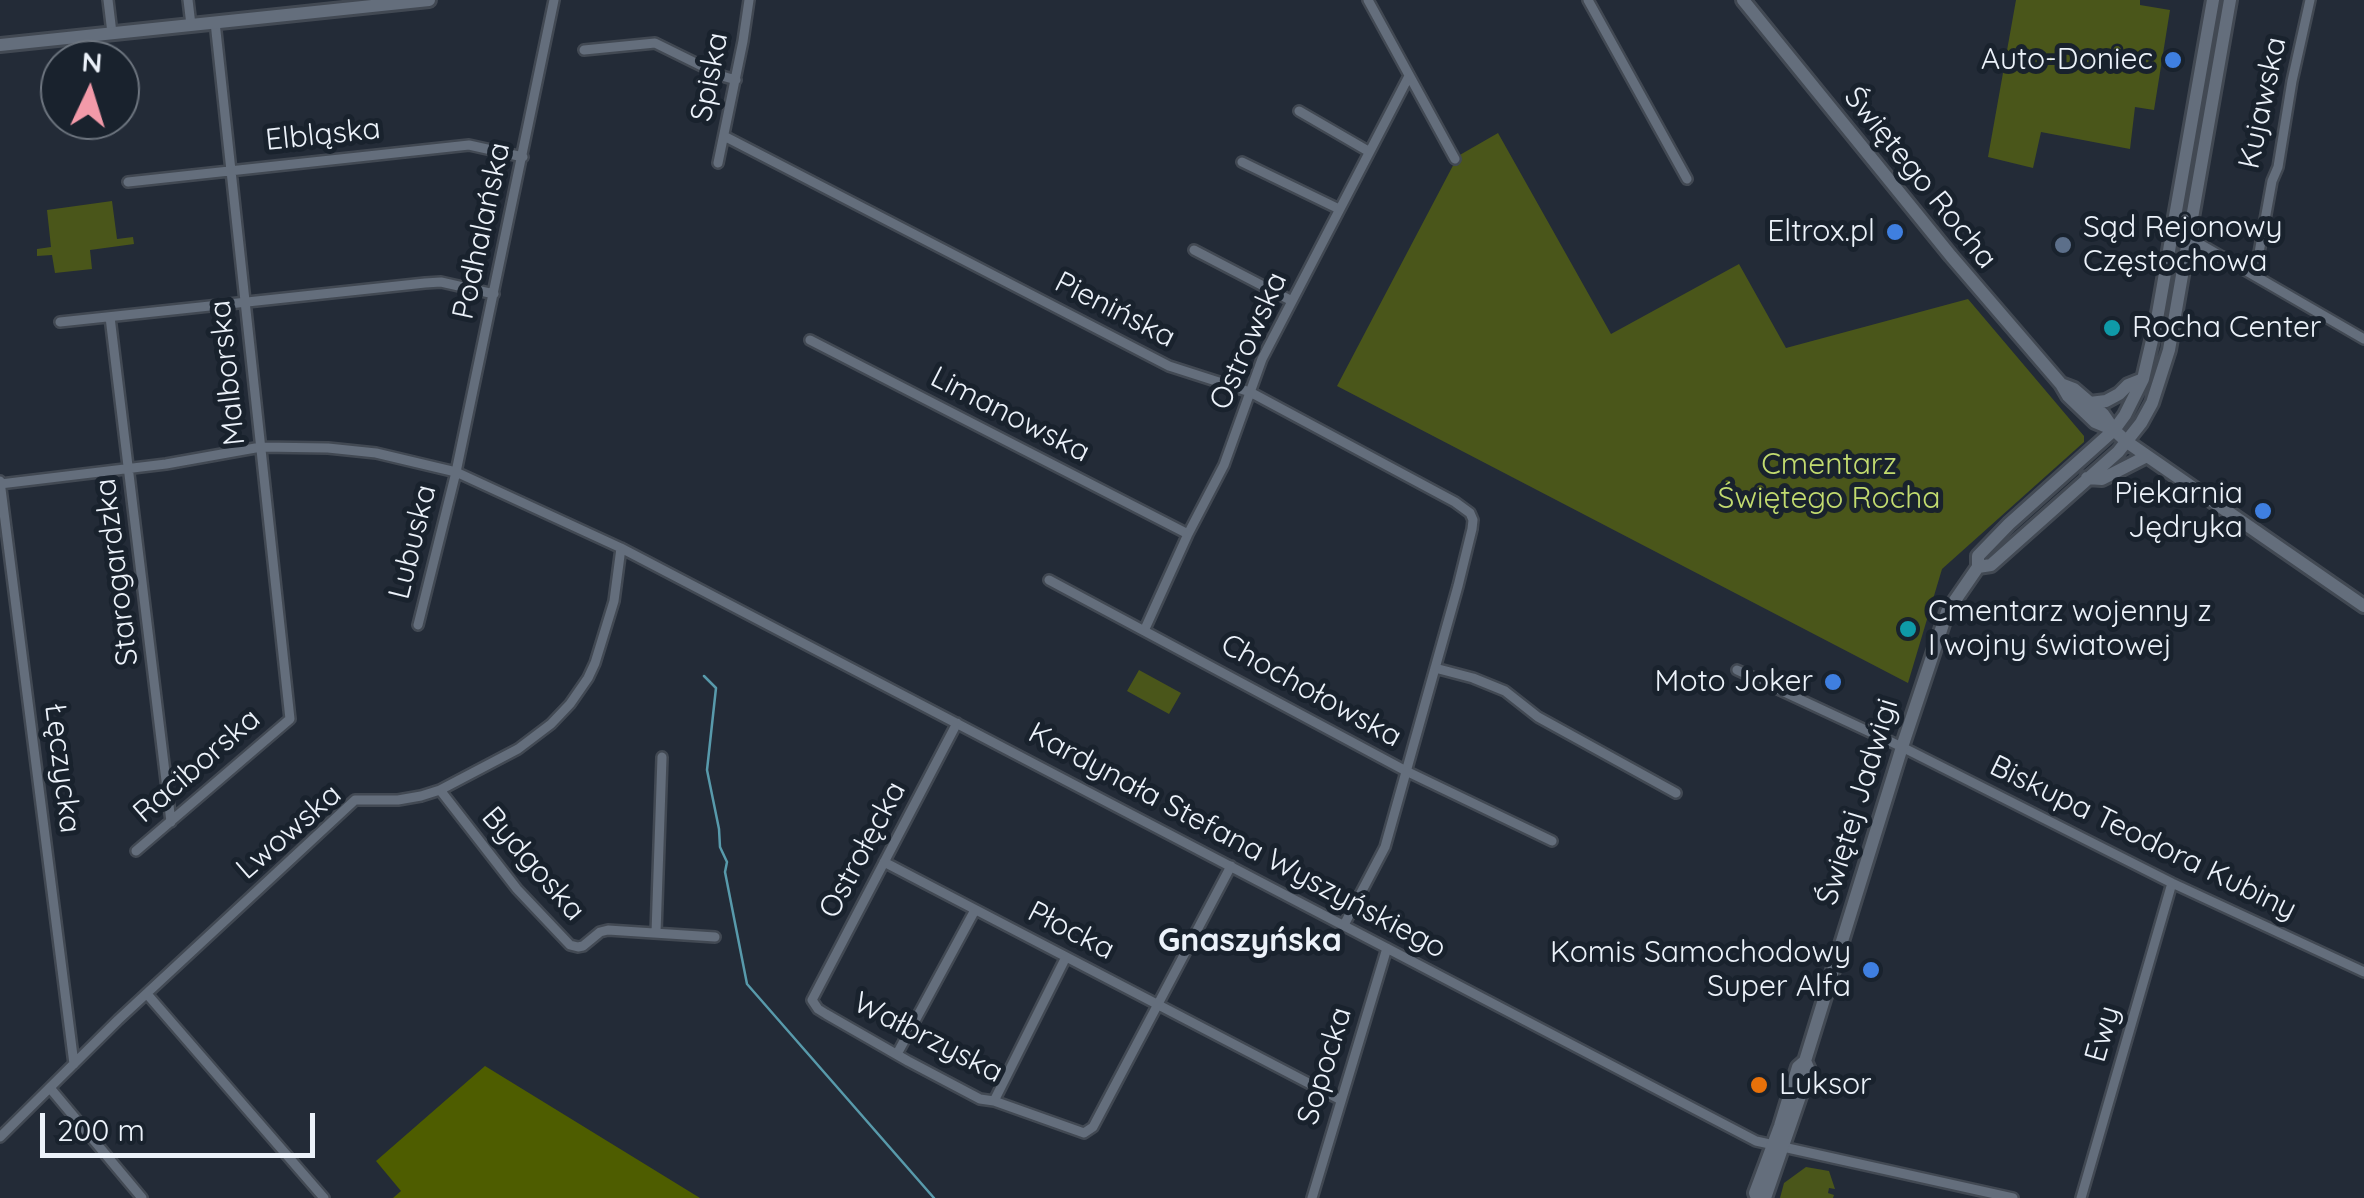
<!DOCTYPE html>
<html>
<head>
<meta charset="utf-8">
<style>
  body { margin:0 }
  #map { position:relative; width:2364px; height:1198px; overflow:hidden; background:#232b37; font-family:Quicksand,sans-serif }
  canvas { display:block }
  .north { position:absolute; left:40px; top:40px; width:100px; height:100px; box-sizing:border-box; background:#19222d; border:2px solid #6d757f; border-radius:50%; rotate:4deg; font-size:28px; font-weight:700; line-height:40px; text-align:center; color:#ecf2fa }
  .north::after { content:''; display:block; margin:auto; width:35px; height:45px; background:#f39aa9; clip-path:polygon(50% 0,100% 100%,50% 72%,0 100%) }
  .scale { position:absolute; left:40px; top:1113px; width:275px; height:45px; box-sizing:border-box; border:5px solid #ecf2fa; border-top:0; padding-left:12px; font-size:30px; line-height:35px; white-space:nowrap; color:#ecf2fa; -webkit-text-stroke:8px #19222d; paint-order:stroke }
</style>
</head>
<body>
<div id="map">
<canvas width="2364" height="1198"></canvas>
<div class="north">N</div>
<div class="scale">200 m</div>
</div>
<script>
const context = document.querySelector('canvas').getContext('2d');
context.lineJoin = 'round';
function fillPath(path, color) {
  context.fillStyle = color;
  context.fill(path, 'evenodd');
}
function shape(rows) {
  const path = new Path2D();
  for (const r of rows) {
    path.moveTo(r[0], r[1]);
    for (let i = 2; i < r.length; i += 2) path.lineTo(r[i], r[i + 1]);
  }
  return path;
}
function trace(path, color, width, dash) {
  context.strokeStyle = color;
  context.lineWidth = width;
  context.lineCap = dash ? 'butt' : 'round';
  context.setLineDash(dash || []);
  context.stroke(path);
}
function write(font, color, halo, rows, align = 'center') {
  context.font = font + ' Quicksand,sans-serif';
  context.lineWidth = 10;
  context.setLineDash([]);
  context.textBaseline = 'middle';
  context.strokeStyle = halo;
  context.fillStyle = color;
  for (const [text, x, y, turn = 0] of rows) {
    context.save();
    context.translate(x, y);
    context.rotate((+turn || 0) * Math.PI / 180);
    context.textAlign = isNaN(turn) ? turn : align;
    if (halo) context.strokeText(text, 0, 0);
    context.fillText(text, 0, 0);
    context.restore();
  }
}
const green = shape([
  [2016,0,2140,0,2140,5,2170,10,2154,110,2135,107,2130,149,2041,132,2033,168,1988,157],
  [1498,133,1611,334,1739,264,1786,348,1968,299,2084,436,2084,442,1942,569,1908,683,1337,386,1458,156],
  [112,201,117,239,133,237,134,244,90,250,92,269,55,273,52,255,37,256,37,249,51,247,47,210],
  [1139,670,1181,693,1169,714,1127,691],
  [1806,1167,1829,1171,1835,1189,1829,1188,1828,1193,1834,1195,1833,1198,1780,1198,1784,1183]
]);
const forest = shape([
  [485,1066,700,1198,393,1198,401,1191,376,1161]
]);
const stream = shape([
  [704,676,716,688,707,770,719,829,720,847,727,862,725,872,747,984,934,1198]
]);
const street = shape([
  [108,0,112,33],
  [188,0,191,25],
  [1368,0,1455,159],
  [1588,0,1687,179],
  [584,50,655,43,722,76,736,80],
  [1299,111,1368,151],
  [724,136,1169,366,1250,392,1455,502,1470,513,1473,520,1472,529,1458,586,1385,847,1344,925],
  [1242,162,1339,209],
  [718,163,743,41,749,0],
  [128,182,469,145,523,157],
  [2172,228,2364,339],
  [1194,250,1292,301],
  [2255,275,2272,181,2278,167,2292,81,2310,0],
  [110,317,171,822],
  [60,322,425,283,441,282,494,294],
  [810,340,1188,534],
  [0,481,74,1064],
  [0,484,166,464,261,447,328,448,376,453,456,472,621,548,1756,1141,2013,1198],
  [1049,580,1406,771,1552,841],
  [418,625,456,472,554,0],
  [1144,631,1188,534,1224,465,1262,359,1409,76],
  [1435,668,1473,678,1505,691,1538,717,1676,793],
  [1737,670,1902,747,2172,883,2364,972],
  [957,723,812,1000,818,1009,826,1014,908,1061,980,1099,994,1101,1084,1133,1093,1127,1231,866],
  [440,790,517,889,570,945,578,947,583,946,600,932,608,930,715,937],
  [136,851,290,719,215,22],
  [884,862,1341,1100],
  [656,933,662,757],
  [147,994,324,1198],
  [897,1054,975,910],
  [50,1088,142,1198],
  [994,1101,1066,957],
  [0,1137,118,1020,355,800,398,800,421,796,440,790,518,749,551,724,570,704,588,678,595,663,614,601,621,548],
  [1312,1198,1387,948],
  [2081,1198,2172,883]
]);
const secondary = shape([
  [1743,0,1951,256,2061,384,2068,396,2095,422,2114,430],
  [0,45,429,0],
  [2061,384,2074,389,2103,414,2114,430,2127,442,2364,606],
  [2090,403,2106,401,2119,394,2128,385,2143,379],
  [2087,478,2102,479,2147,456],
  [1978,567,1991,565,2118,452,2141,423,2152,403,2169,350,2230,0],
  [1757,1198,1755,1193,1780,1126,1798,1067,1805,1061,1902,747,1947,612,1978,567,1978,556,2009,524,2114,430,2125,415,2143,379,2157,319,2213,0],
  [1765,1198,1809,1070,1805,1061]
]);
const markers = [
  [2173,60,10,"#3f7fe0"],
  [1895,232,10,"#3f7fe0"],
  [2063,245,10,"#5c6f8a"],
  [2112,328,10,"#0f9aa8"],
  [2263,511,10,"#3f7fe0"],
  [1908,629,10,"#0f9aa8"],
  [1833,682,10,"#3f7fe0"],
  [1871,970,10,"#3f7fe0"],
  [1759,1085,10,"#e8710a"]
];
const poiNames = [
  ["Auto-Doniec",2153,60],
  ["Sąd Rejonowy",2083,228,"left"],
  ["Częstochowa",2083,262,"left"],
  ["Eltrox.pl",1875,232],
  ["Rocha Center",2132,328,"left"],
  ["Piekarnia",2243,494],
  ["Jędryka",2243,528],
  ["Cmentarz wojenny z",1928,612,"left"],
  ["I wojny światowej",1928,646,"left"],
  ["Moto Joker",1813,682],
  ["Komis Samochodowy",1851,953],
  ["Super Alfa",1851,987],
  ["Luksor",1779,1085,"left"]
];
const streetNames = [
  ["Spiska",710,77,-79],
  ["Kujawska",2263,103,-78],
  ["Elbląska",323,135,-6],
  ["Świętego Rocha",1920,178,51],
  ["Podhalańska",482,231,-78],
  ["Pienińska",1115,310,27],
  ["Ostrowska",1249,341,-66],
  ["Malborska",228,373,-96],
  ["Limanowska",1010,415,27],
  ["Lubuska",413,542,-76],
  ["Starogardzka",117,572,-97],
  ["Chochołowska",1311,691,29],
  ["Raciborska",197,766,-41],
  ["Łęczycka",62,768,83],
  ["Świętej Jadwigi",1858,802,-73],
  ["Lwowska",289,832,-41],
  ["Biskupa Teodora Kubiny",2143,838,26],
  ["Kardynała Stefana Wyszyńskiego",1237,841,28],
  ["Ostrołęcka",863,850,-62],
  ["Bydgoska",533,864,49],
  ["Płocka",1071,931,27],
  ["Ewy",2103,1034,-74],
  ["Wałbrzyska",928,1038,27],
  ["Sopocka",1325,1066,-73]
];
const parkNames = [
  ["Cmentarz",1829,465],
  ["Świętego Rocha",1829,499]
];
const neighbourhoodNames = [
  ["Gnaszyńska",1250,941]
];
fillPath(green, '#4a561a');
fillPath(forest, '#4e5d00');
trace(stream, '#589aab', 2.5);
trace(street, '#424953', 14);
trace(secondary, '#424953', 18);
trace(street, '#646e7c', 9);
trace(secondary, '#646e7c', 12);
for (const [x, y, r, color] of markers) {
  const dot = new Path2D();
  dot.arc(x, y, r, 0, 2 * Math.PI);
  context.fillStyle = color;
  context.fill(dot);
  trace(dot, '#19222d', 4);
}
write('30px', '#ecf2fa', '#19222d', poiNames, 'right');
write('30px', '#ecf2fa', '#19222d', streetNames);
write('30px', '#c2db6f', '#19222d', parkNames);
write('bold 32px', '#ecf2fa', '#19222d', neighbourhoodNames);
</script>
</body>
</html>
